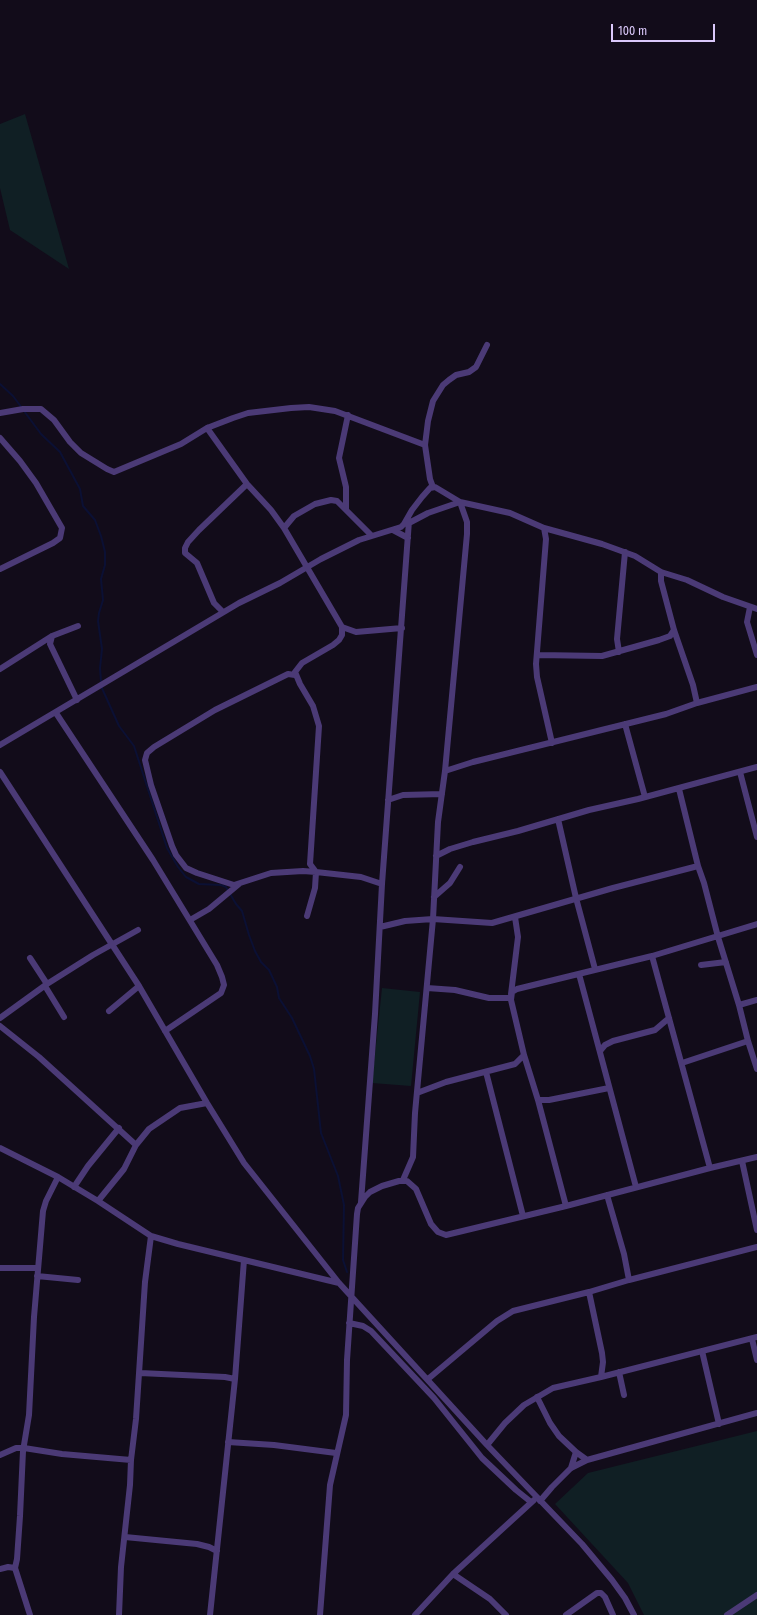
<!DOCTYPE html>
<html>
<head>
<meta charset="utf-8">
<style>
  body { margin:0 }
  #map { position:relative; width:757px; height:1615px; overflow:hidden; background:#120c1a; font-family:"Fira Sans Condensed",sans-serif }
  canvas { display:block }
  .scale { position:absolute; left:611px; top:24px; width:104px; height:18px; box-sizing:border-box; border:2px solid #dbc9fb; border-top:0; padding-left:5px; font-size:12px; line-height:14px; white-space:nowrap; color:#dbc9fb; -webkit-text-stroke:3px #120c1a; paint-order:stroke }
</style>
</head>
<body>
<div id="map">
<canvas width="757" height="1615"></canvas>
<div class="scale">100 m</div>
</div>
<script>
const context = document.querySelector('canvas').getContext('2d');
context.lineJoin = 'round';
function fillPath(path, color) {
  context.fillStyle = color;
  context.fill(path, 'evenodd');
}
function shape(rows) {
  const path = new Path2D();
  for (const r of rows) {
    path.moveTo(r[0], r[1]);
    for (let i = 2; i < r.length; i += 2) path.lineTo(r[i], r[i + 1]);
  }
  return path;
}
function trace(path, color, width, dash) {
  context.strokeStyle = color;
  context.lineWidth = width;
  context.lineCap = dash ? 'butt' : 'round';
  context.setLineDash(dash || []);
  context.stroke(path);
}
const green = shape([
  [25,114,69,269,10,230,0,188,0,124],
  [382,988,420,992,411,1086,372,1083],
  [757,1431,757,1615,644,1615,628,1583,555,1504,588,1473]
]);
const stream = shape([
  [0,384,13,396,22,408],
  [24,411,41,434,60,452,80,489,83,506,95,520,101,536,105,552,105,565,101,579,103,600,99,613,98,621,102,649,100,668,101,681],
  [101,686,119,726,134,746,167,848,178,867,186,877,199,884,221,885,226,887,236,904,242,911,249,935,255,951,261,962,269,970,277,987,279,998,292,1018,310,1056,314,1069,321,1133,338,1176,344,1205,343,1260,347,1272]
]);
const minor = shape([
  [0,413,23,409,41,409,54,420,70,442,81,453,107,469,114,472,181,444,207,428,233,418,248,413,291,408,309,407,335,411,425,445],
  [207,428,247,484,271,510,284,528,342,627,342,635,339,640,333,645,302,663,295,672,300,684,313,706,319,726,310,864,316,872,361,877,382,884],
  [0,438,20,461,36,483,62,528,60,538,53,543,0,569],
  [433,487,430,479,425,445,428,421,433,401,443,385,449,380,456,375,469,372,476,367,487,345],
  [346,509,346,487,339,458,348,415],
  [284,528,294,516,315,504,331,500,337,501,371,535],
  [544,528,546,539,536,664,537,677,552,743],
  [393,530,408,538],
  [661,572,661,581,674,630,693,685,697,703],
  [750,607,747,622,757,655],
  [223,612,214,603,197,563,185,553,185,548,188,542,199,530,247,484],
  [342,627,356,632,402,628],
  [52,636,50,644,77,700],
  [619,652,617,639,625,552],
  [538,655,602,656,659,640,670,636,674,630],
  [0,669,52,636,78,626],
  [295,675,288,674,215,710,154,747,147,753,145,760,151,785,172,846,176,855,186,868,197,873,234,885,271,873,303,871,316,872,315,888,307,916],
  [56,713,153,860,217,965,222,977,224,985,221,993,165,1031],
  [625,724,645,797],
  [0,745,239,603,280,583,321,559,359,540,401,527,404,524,412,510,422,497,430,488,435,487,460,502,510,513,544,528,602,544,635,556,661,572,687,580,723,597,757,609],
  [445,771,473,762,666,714,697,703,757,687],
  [0,772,139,986,207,1103,244,1163,339,1283,487,1445,582,1544,612,1580,625,1598,634,1615],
  [740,772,757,837],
  [679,789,698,866,704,883,718,937,739,1005,748,1041,757,1069],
  [388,800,403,795,442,794],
  [558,819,576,898,595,969],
  [436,856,450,849,473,842,518,831,589,810,638,799,757,767],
  [434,897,450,883,460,867],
  [190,920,209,909,239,884],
  [380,927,405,921,433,919,492,923,613,888,698,866],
  [652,956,710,1168],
  [30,958,47,984],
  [701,965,726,962],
  [579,974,636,1187],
  [45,986,64,1017],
  [427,988,455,990,489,998,511,998],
  [511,994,518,937,515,917],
  [739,1005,757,1000],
  [109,1011,139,986],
  [0,1018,47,984,93,955,138,930],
  [0,1026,39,1057,136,1145],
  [600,1051,605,1045,613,1041,655,1030,669,1018],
  [682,1063,748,1041],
  [486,1072,523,1216],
  [417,1093,446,1082,515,1064,524,1055],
  [538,1100,549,1100,609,1088],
  [0,1148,58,1177,98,1201,151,1236,178,1244,339,1283],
  [742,1161,757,1230],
  [403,1180,413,1157,415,1113,433,919,438,822,445,771,467,534,467,522,460,502,428,513,409,523],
  [74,1187,88,1166,119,1128],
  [607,1195,624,1254,629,1280],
  [98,1201,124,1169,136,1145,149,1129,180,1108,207,1103],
  [361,1202,375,1014,382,884,409,521],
  [566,1206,538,1100,524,1055,511,1000,512,992,517,989,652,956,757,924],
  [0,1268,37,1268],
  [37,1276,78,1280],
  [589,1292,602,1353,603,1362,601,1377],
  [349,1323,363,1326,371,1331,434,1398,482,1458,516,1490,531,1502],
  [752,1339,757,1360],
  [702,1351,719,1424],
  [619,1372,624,1395],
  [140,1373,225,1377,235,1379],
  [428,1379,497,1321,513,1311,589,1292,629,1280,757,1247],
  [537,1397,550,1423,559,1436,576,1452,587,1460],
  [228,1442,274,1445,336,1453],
  [487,1445,505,1423,524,1405,553,1388,601,1377,757,1337],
  [0,1455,16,1448,24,1448,62,1454,131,1460],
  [571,1468,576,1452],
  [540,1501,552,1487,571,1468,587,1460,757,1413],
  [125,1537,197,1544,209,1547,217,1551],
  [0,1569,8,1567,15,1568],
  [453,1574,490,1599,506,1615],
  [30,1615,15,1568,17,1559,20,1516,23,1451,29,1415,34,1317,43,1211,46,1201,58,1177],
  [119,1615,121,1567,130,1485,131,1460,136,1419,145,1282,151,1236],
  [210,1615,235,1379,244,1260],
  [320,1615,330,1485,346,1415,347,1360,357,1214,358,1208,365,1197,370,1192,382,1186,399,1181,407,1181,416,1189,431,1224,438,1232,446,1235,566,1206,710,1168,757,1157],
  [415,1615,453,1574,534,1500],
  [566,1615,597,1593,601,1593,605,1597,613,1615],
  [727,1615,757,1595]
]);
fillPath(green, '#101f24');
trace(stream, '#0b1034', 2);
trace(minor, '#4b3a76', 6);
</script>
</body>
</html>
